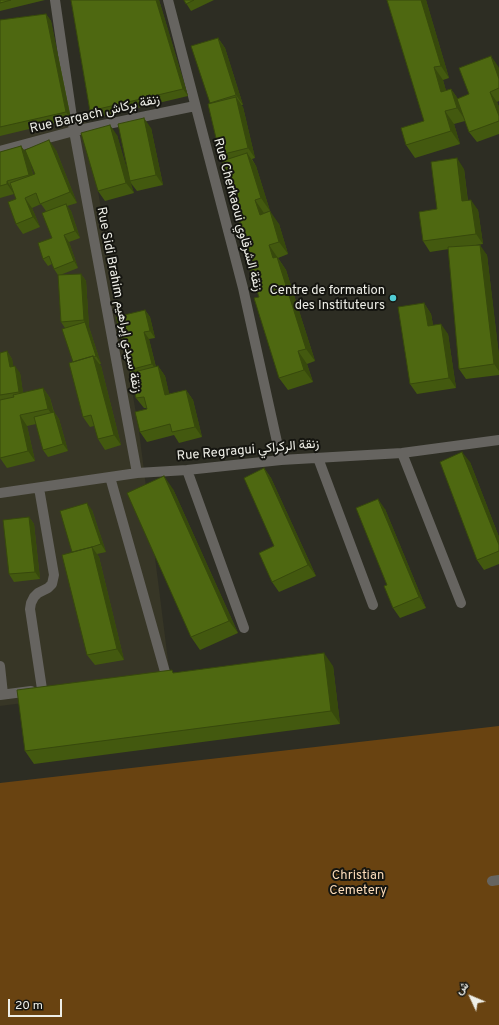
<!DOCTYPE html>
<html>
<head>
<meta charset="utf-8">
<style>
  body { margin:0 }
  #map { position:relative; width:499px; height:1025px; overflow:hidden; background:#2d2d23; font-family:Overpass,Vazirmatn,sans-serif }
  canvas { display:block }
  .north { position:absolute; left:451px; top:977px; width:40px; height:40px; -webkit-text-stroke:3px #151510; paint-order:stroke; rotate:314deg; font-size:11px; font-weight:700; line-height:16px; text-align:center; color:#eeeee7 }
  .north::after { content:''; display:block; margin:auto; width:14px; height:18px; background:#eeeee7; clip-path:polygon(50% 0,100% 100%,50% 72%,0 100%) }
  .scale { position:absolute; left:8px; top:999px; width:54px; height:18px; box-sizing:border-box; border:2px solid #eeeee7; border-top:0; padding-left:5px; font-size:12px; line-height:14px; white-space:nowrap; color:#eeeee7; -webkit-text-stroke:3px #151510; paint-order:stroke }
</style>
</head>
<body>
<div id="map">
<canvas width="499" height="1025"></canvas>
<div class="north">ش</div>
<div class="scale">20 m</div>
</div>
<script>
const context = document.querySelector('canvas').getContext('2d');
context.lineJoin = 'round';
function fillPath(path, color) {
  context.fillStyle = color;
  context.fill(path, 'evenodd');
}
function shape(rows) {
  const path = new Path2D();
  for (const r of rows) {
    path.moveTo(r[0], r[1]);
    for (let i = 2; i < r.length; i += 2) path.lineTo(r[i], r[i + 1]);
  }
  return path;
}
function trace(path, color, width, dash) {
  context.strokeStyle = color;
  context.lineWidth = width;
  context.lineCap = dash ? 'butt' : 'round';
  context.setLineDash(dash || []);
  context.stroke(path);
}
function write(font, color, halo, rows, align = 'center') {
  context.font = font + ' Overpass,Vazirmatn,sans-serif';
  context.lineWidth = 4;
  context.setLineDash([]);
  context.textBaseline = 'middle';
  context.strokeStyle = halo;
  context.fillStyle = color;
  for (const [text, x, y, turn = 0] of rows) {
    context.save();
    context.translate(x, y);
    context.rotate((+turn || 0) * Math.PI / 180);
    context.textAlign = isNaN(turn) ? turn : align;
    if (halo) context.strokeText(text, 0, 0);
    context.fillText(text, 0, 0);
    context.restore();
  }
}
const built = shape([
  [85,115,139,431,171,684,0,706,0,134]
]);
const green = shape([
  [499,726,499,1025,0,1025,0,783]
]);
const minor = shape([
  [55,0,74,131,137,473],
  [168,0,243,288,281,460],
  [0,151,74,131,195,106],
  [402,453,461,603],
  [318,458,373,605],
  [187,470,244,628],
  [110,477,167,679],
  [39,488,54,575,52,584,48,588,38,593,34,597,31,603,30,609,42,689],
  [0,493,137,473,187,470,281,460,402,453,499,440],
  [0,666,3,694],
  [0,695,31,691],
  [492,881,499,880]
]);
const wall = shape([
  [0,0,45,0,0,11],
  [71,0,159,0,188,96,95,118,90,111],
  [184,0,214,0,191,11],
  [387,0,426,0,449,78,443,80,446,91,451,89,458,99,469,94,498,66,499,70,499,101,497,102,499,107,499,134,477,142,469,132,465,121,454,124,460,144,415,158,406,145,424,121],
  [46,14,51,21,71,119,0,136,0,20],
  [218,38,225,48,243,105,241,105,243,107,255,158,252,159,256,166,270,211,264,213,279,224,288,254,278,258,286,270,315,361,307,364,313,382,288,390,279,378,241,222,224,161,220,155,210,104],
  [151,128,163,185,137,191,130,182,134,193,105,201,98,191,117,135,129,177],
  [21,146,28,156,56,150,77,203,67,206,71,211,80,238,69,242,78,268,60,275,81,274,86,281,89,327,101,364,99,364,101,366,121,445,105,450,98,439,94,426,90,427,83,417,73,362,65,328,61,322,58,275,54,269,52,264,48,266,43,259,52,238,46,211,41,204,32,208,40,227,23,234,16,224,16,199,14,194,0,198,0,152],
  [28,156,35,174,33,174],
  [464,169,468,201,478,210,483,244,476,245,487,255,499,356,499,375,466,379,459,369,449,249,430,252,423,241,437,209],
  [424,303,431,314,433,325,448,334,456,388,417,394,410,384],
  [145,310,150,317,155,338,149,339,156,367,158,366,165,376,169,394,186,390,193,400,202,437,179,443,174,435,147,442,140,432,147,409,147,408,144,408,136,398,131,373,129,370],
  [7,351,12,359,13,366,20,373,23,393,43,388,50,398,54,412,59,419,68,451,48,457,43,450,36,424,27,426,35,461,7,468,0,458,0,353],
  [470,462,499,537,499,564,484,570,477,560],
  [264,468,271,478,316,576,279,592,272,582,274,546],
  [173,489,238,633,200,650,191,637],
  [385,509,426,608,400,618,393,608,387,585],
  [92,510,106,552,97,554,99,557,124,660,95,665,87,655,72,552],
  [29,517,34,524,40,579,14,582,9,574],
  [333,666,340,724,34,764,25,751,175,673]
]);
const shadedWall = shape([
  [156,0,159,0,188,96,183,89],
  [421,0,426,0,449,78,441,66],
  [46,14,51,21,71,119,66,112],
  [218,38,225,48,243,105,236,95],
  [491,56,498,66,499,70,499,79],
  [434,67,443,80,450,105,441,92],
  [451,89,460,102,466,121,457,108],
  [490,92,497,102,499,107,499,116],
  [236,97,243,107,255,158,248,148],
  [445,111,454,124,460,144,451,131],
  [144,118,151,128,163,185,156,175],
  [110,125,117,135,134,193,126,183],
  [49,140,56,150,77,203,70,192],
  [21,146,28,156,36,185,29,175],
  [247,153,256,166,270,211,261,198],
  [457,158,464,169,469,212,462,201],
  [7,181,14,192,14,194,7,184],
  [25,198,32,208,40,227,33,217],
  [255,200,264,213,268,227,260,215],
  [471,200,478,210,483,244,476,234],
  [66,204,71,211,80,238,75,231],
  [270,211,279,224,288,254,279,242],
  [64,235,69,242,78,268,74,261],
  [269,245,286,270,315,361,306,349,273,258],
  [480,245,487,255,499,356,499,371,494,364],
  [81,274,86,281,89,327,101,364,96,356,84,320],
  [424,303,431,314,435,336,428,326],
  [145,310,150,317,155,338,150,331],
  [441,324,448,334,456,388,449,378],
  [144,332,149,339,157,372,152,364],
  [7,351,12,359,15,374,10,367],
  [298,351,307,364,313,382,304,370],
  [93,356,101,366,121,445,114,435],
  [15,366,20,373,24,399,19,392],
  [158,366,165,376,172,405,165,395],
  [43,388,50,398,55,419,48,409],
  [186,390,193,400,202,437,195,427],
  [54,412,59,419,68,451,63,444],
  [20,415,27,426,35,461,28,451],
  [462,452,470,462,499,537,499,545],
  [264,468,271,478,316,576,308,565],
  [164,476,173,489,238,633,229,621],
  [378,499,385,509,426,608,419,597],
  [87,503,92,510,106,552,101,544],
  [29,517,34,524,40,579,35,572],
  [92,547,99,557,124,660,117,649],
  [324,653,333,666,340,724,331,711]
]);
const building = shape([
  [0,0,11,0,0,3,0,0],
  [71,0,156,0,183,89,90,111,71,0],
  [184,0,194,0,186,4,184,0],
  [387,0,421,0,441,66,434,67,441,92,451,89,457,108,445,111,451,131,406,145,401,128,424,121,387,0],
  [46,14,66,112,0,127,0,20,46,14],
  [218,38,236,95,210,103,191,46,218,38],
  [491,56,499,79,499,88,490,92,499,116,499,121,469,132,457,99,469,94,459,68,491,56],
  [236,97,248,148,220,155,208,104,236,97],
  [144,118,156,175,130,181,118,124,144,118],
  [110,125,126,183,98,191,81,133,110,125],
  [49,140,70,192,40,204,36,193,25,198,33,217,16,224,8,202,16,199,10,183,35,174,25,150,49,140],
  [21,146,29,175,7,181,7,184,0,186,0,152,21,146],
  [247,153,261,198,255,200,260,215,270,211,279,242,269,245,273,258,277,257,306,349,298,351,304,370,279,378,254,298,259,297,248,264,251,263,239,223,241,222,222,161,247,153],
  [457,158,462,201,471,200,476,234,423,241,419,212,437,209,431,162,457,158],
  [66,204,75,231,64,235,74,261,54,269,49,256,43,259,38,243,52,238,42,213,66,204],
  [480,245,494,364,459,369,448,247,480,245],
  [81,274,84,320,61,322,58,275,81,274],
  [424,303,428,326,441,324,449,378,410,384,398,307,424,303],
  [145,310,150,331,144,332,152,364,129,370,116,317,145,310],
  [85,322,96,356,94,357,93,356,73,362,62,329,85,322],
  [7,351,10,367,15,366,19,392,0,395,0,353,7,351],
  [93,356,114,435,98,439,91,415,83,417,69,363,93,356],
  [158,366,165,395,186,390,195,427,172,432,170,424,140,432,135,412,147,409,144,397,136,398,130,373,158,366],
  [43,388,48,409,20,415,28,451,0,458,0,400,14,397,13,395,43,388],
  [54,412,63,444,43,450,34,417,54,412],
  [462,452,499,545,499,551,477,560,440,462,462,452],
  [264,468,308,565,272,582,259,553,274,546,244,478,264,468],
  [164,476,229,621,191,637,127,493,164,476],
  [378,499,419,597,393,608,384,586,387,585,356,508,378,499],
  [87,503,101,544,92,547,72,552,60,511,87,503],
  [29,517,35,572,9,574,3,520,29,517],
  [92,547,117,649,87,655,62,555,92,547],
  [324,653,331,711,25,751,17,690,172,670,173,673,324,653]
]);
const markers = [
  [393,298,4,"#51ccd4"]
];
const streetNames = [
  ["Rue Bargach زنقة بركاش",95,115,-13],
  ["Rue Cherkaoui زنقة الشرقاوي",237,215,75],
  ["Rue Sidi Brahim زنقة سيدي إبراهيم",118,300,79],
  ["Rue Regragui زنقة الركراكي",248,451,-5]
];
const poiNames = [
  ["Centre de formation",385,291],
  ["des Instituteurs",385,306]
];
const parkNames = [
  ["Christian",358,876],
  ["Cemetery",358,891]
];
fillPath(built, '#373626');
fillPath(green, '#694311');
trace(minor, '#666460', 10);
fillPath(wall, '#43590f');
fillPath(shadedWall, '#37490c');
fillPath(building, '#4e6811');
trace(building, '#37490c', 1);
for (const [x, y, r, color] of markers) {
  const dot = new Path2D();
  dot.arc(x, y, r, 0, 2 * Math.PI);
  context.fillStyle = color;
  context.fill(dot);
  trace(dot, '#151510', 1.5);
}
write('13px', '#eeeee7', '#151510', streetNames);
write('13px', '#eeeee7', '#151510', poiNames, 'right');
write('13px', '#fcdcba', '#151510', parkNames);
</script>
</body>
</html>
